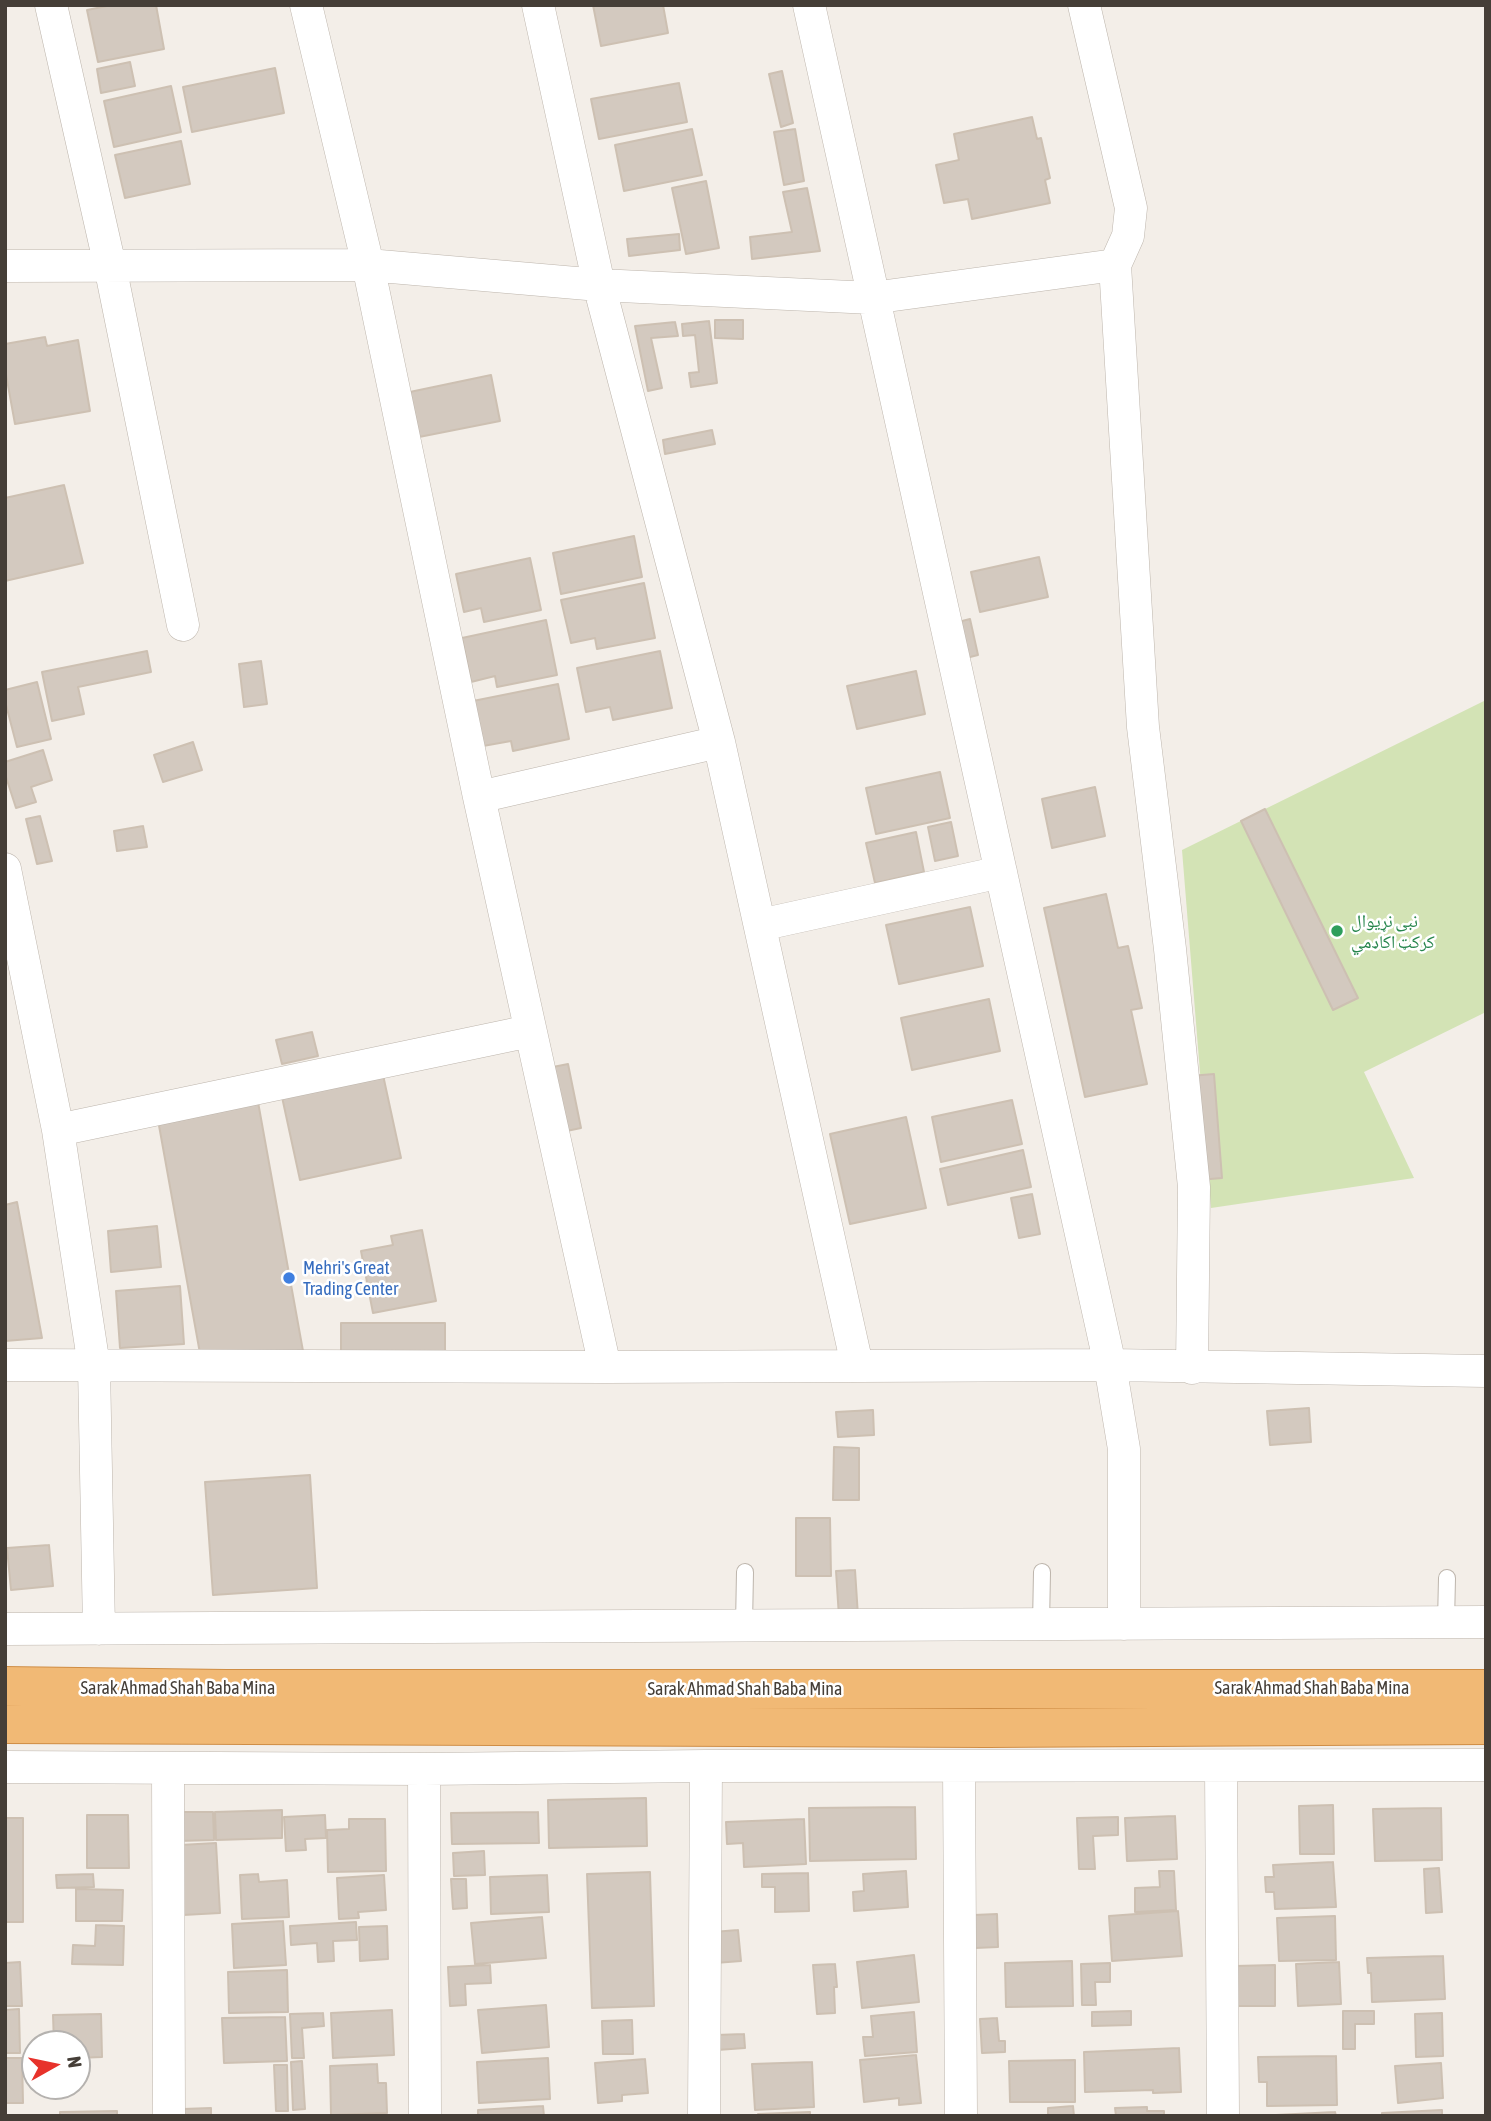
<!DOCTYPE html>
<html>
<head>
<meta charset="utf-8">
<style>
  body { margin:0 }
  #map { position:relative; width:1491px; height:2121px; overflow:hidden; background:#f3eee8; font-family:"Asap Condensed",sans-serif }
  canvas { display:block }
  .frame { position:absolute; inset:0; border:7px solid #453e37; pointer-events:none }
  .north { position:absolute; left:21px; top:2030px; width:70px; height:70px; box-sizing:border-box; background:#fff; border:2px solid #b5b2af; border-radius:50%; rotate:81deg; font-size:19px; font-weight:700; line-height:28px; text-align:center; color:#453e37 }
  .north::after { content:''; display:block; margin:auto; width:24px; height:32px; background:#e7322b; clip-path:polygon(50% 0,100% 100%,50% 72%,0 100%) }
</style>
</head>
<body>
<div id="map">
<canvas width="1491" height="2121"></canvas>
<div class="frame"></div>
<div class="north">N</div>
</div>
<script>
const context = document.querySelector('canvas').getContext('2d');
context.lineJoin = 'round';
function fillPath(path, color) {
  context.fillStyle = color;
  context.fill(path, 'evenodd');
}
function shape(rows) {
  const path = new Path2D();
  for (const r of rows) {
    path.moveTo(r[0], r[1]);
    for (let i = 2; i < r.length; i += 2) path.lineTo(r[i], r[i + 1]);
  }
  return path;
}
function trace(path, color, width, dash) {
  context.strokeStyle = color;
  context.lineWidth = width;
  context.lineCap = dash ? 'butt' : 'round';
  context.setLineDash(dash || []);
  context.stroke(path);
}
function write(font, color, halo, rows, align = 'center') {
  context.font = font + ' "Asap Condensed","Noto Naskh Arabic",sans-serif';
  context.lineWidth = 5;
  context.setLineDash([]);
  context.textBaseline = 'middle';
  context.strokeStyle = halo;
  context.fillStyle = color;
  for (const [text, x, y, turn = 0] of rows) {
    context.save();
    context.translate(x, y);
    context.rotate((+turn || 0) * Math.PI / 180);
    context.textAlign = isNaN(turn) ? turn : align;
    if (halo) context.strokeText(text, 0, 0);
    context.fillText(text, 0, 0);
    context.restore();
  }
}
const green = shape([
  [1486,700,1486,1012,1364,1072,1414,1178,1211,1208,1182,850]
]);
const building = shape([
  [112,5,156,5,164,49,98,62,87,10,112,5],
  [593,5,663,5,668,33,601,46,593,5],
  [130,62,135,86,101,93,97,69,130,62],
  [275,68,284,113,192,132,183,87,275,68],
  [782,71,793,123,781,127,769,74,782,71],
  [679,83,687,122,599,139,591,99,679,83],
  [171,86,181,132,114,147,104,101,171,86],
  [1032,117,1037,139,1041,138,1050,178,1045,180,1050,203,972,219,968,199,944,203,936,165,959,160,954,134,1032,117],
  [692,129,702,175,624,191,615,145,692,129],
  [795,129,804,181,784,185,774,132,795,129],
  [181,141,190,184,125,198,115,155,181,141],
  [706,181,719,248,686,254,672,188,706,181],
  [807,188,820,251,752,259,750,237,792,232,783,192,807,188],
  [679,234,680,250,629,256,627,239,679,234],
  [715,320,743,320,743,339,715,338,715,320],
  [709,321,717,383,691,387,689,373,699,372,695,335,683,336,682,324,709,321],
  [675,322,678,336,651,338,662,388,648,391,635,326,675,322],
  [45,337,47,346,78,340,90,411,15,424,5,369,5,344,45,337],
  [491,375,500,421,414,438,405,393,491,375],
  [712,430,715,444,665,454,663,440,712,430],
  [64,485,83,563,5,581,5,498,64,485],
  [634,536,642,577,561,594,553,553,634,536],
  [1039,557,1048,597,980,612,971,572,1039,557],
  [530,558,541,610,484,622,481,608,464,612,456,574,530,558],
  [644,583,655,638,597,649,595,638,571,643,561,600,644,583],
  [970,619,978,655,962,659,954,623,970,619],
  [546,620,557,675,497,687,495,676,471,682,462,638,546,620],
  [147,651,151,672,78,687,84,714,52,721,42,672,147,651],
  [660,651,672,708,613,720,610,707,586,712,577,668,660,651],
  [261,661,267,704,244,707,239,664,261,661],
  [916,671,925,714,857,729,847,686,916,671],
  [37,682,51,739,17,747,5,701,5,690,37,682],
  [558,684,569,739,513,751,511,741,483,746,473,701,558,684],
  [193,742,202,770,163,782,154,755,193,742],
  [43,750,52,780,31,787,36,802,16,808,5,774,5,762,43,750],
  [940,772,950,818,876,834,866,788,940,772],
  [1095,787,1105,836,1052,848,1042,799,1095,787],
  [1265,809,1358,998,1333,1010,1241,821,1265,809],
  [40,816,52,861,37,864,26,819,40,816],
  [951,822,958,856,935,861,928,827,951,822],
  [143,826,147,847,117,851,114,831,143,826],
  [916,832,924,872,875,883,866,843,916,832],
  [1106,894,1118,948,1128,946,1142,1008,1131,1010,1147,1084,1085,1097,1044,908,1106,894],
  [970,907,983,966,899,984,886,925,970,907],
  [989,999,1000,1051,912,1070,901,1018,989,999],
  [312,1032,318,1056,282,1064,276,1040,312,1032],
  [568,1064,581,1128,557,1133,543,1069,568,1064],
  [1214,1074,1222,1178,1198,1180,1190,1076,1214,1074],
  [383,1075,401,1158,300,1180,282,1097,383,1075],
  [1012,1100,1022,1144,941,1162,932,1117,1012,1100],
  [258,1102,303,1351,201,1359,158,1120,258,1102],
  [906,1117,926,1208,850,1224,830,1134,906,1117],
  [1023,1150,1031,1187,948,1205,940,1169,1023,1150],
  [1032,1194,1040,1234,1019,1238,1011,1198,1032,1194],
  [17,1202,42,1338,5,1341,5,1205,17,1202],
  [157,1226,161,1267,111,1272,108,1231,157,1226],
  [422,1230,436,1301,373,1313,361,1251,393,1245,391,1236,422,1230],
  [180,1286,184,1344,120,1348,116,1291,180,1286],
  [341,1323,445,1323,445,1357,341,1357,341,1323],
  [1309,1408,1311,1442,1270,1445,1267,1411,1309,1408],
  [873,1410,874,1435,838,1437,836,1412,873,1410],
  [834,1447,859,1448,859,1500,833,1500,834,1447],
  [310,1475,317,1588,213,1595,205,1482,310,1475],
  [796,1518,830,1518,831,1576,796,1576,796,1518],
  [49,1545,53,1586,11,1590,7,1548,49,1545],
  [855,1570,858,1616,839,1617,836,1571,855,1570],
  [646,1798,647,1846,549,1848,548,1800,646,1798],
  [1333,1805,1334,1854,1300,1854,1299,1806,1333,1805],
  [915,1807,916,1859,810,1861,809,1808,915,1807],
  [1441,1808,1442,1860,1375,1861,1373,1809,1441,1808],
  [282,1810,282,1838,216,1840,215,1812,282,1810],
  [177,1812,213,1812,214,1840,178,1841,177,1812],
  [538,1812,539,1843,452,1844,451,1813,538,1812],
  [87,1815,128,1815,129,1868,87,1868,87,1815],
  [325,1815,326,1838,305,1839,306,1850,286,1851,284,1817,325,1815],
  [1175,1816,1177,1859,1127,1861,1125,1818,1175,1816],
  [1118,1817,1118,1835,1093,1836,1095,1869,1079,1869,1077,1818,1118,1817],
  [5,1818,23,1818,23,1922,5,1922,5,1818],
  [349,1819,385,1819,386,1871,328,1872,327,1830,349,1829,349,1819],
  [804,1819,806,1864,744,1867,743,1843,727,1844,726,1822,804,1819],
  [216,1843,220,1913,183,1915,180,1845,216,1843],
  [484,1851,485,1875,454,1876,453,1853,484,1851],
  [1333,1862,1336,1907,1275,1909,1274,1892,1266,1892,1265,1877,1274,1877,1273,1865,1333,1862],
  [1439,1868,1442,1912,1426,1913,1424,1869,1439,1868],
  [906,1871,908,1907,854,1911,853,1892,864,1891,863,1874,906,1871],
  [1159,1871,1174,1871,1176,1910,1135,1912,1135,1888,1160,1887,1159,1871],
  [650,1872,654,2006,592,2008,587,1874,650,1872],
  [808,1873,809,1911,775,1912,775,1887,762,1887,762,1874,808,1873],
  [93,1874,94,1887,57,1888,56,1875,93,1874],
  [258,1874,259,1882,287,1880,289,1917,242,1919,240,1875,258,1874],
  [384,1875,386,1910,358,1912,359,1918,339,1919,337,1878,384,1875],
  [547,1875,549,1912,491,1914,490,1877,547,1875],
  [451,1879,466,1879,467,1908,453,1909,451,1879],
  [76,1889,123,1890,122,1921,76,1921,76,1889],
  [1178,1911,1182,1956,1112,1961,1109,1916,1178,1911],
  [997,1914,998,1947,975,1948,974,1915,997,1914],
  [1335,1916,1336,1960,1279,1961,1277,1918,1335,1916],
  [542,1917,546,1958,475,1964,471,1923,542,1917],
  [283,1921,286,1965,234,1968,232,1924,283,1921],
  [356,1922,357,1940,333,1941,334,1961,318,1962,317,1943,291,1945,290,1926,356,1922],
  [96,1925,124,1926,123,1965,72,1964,73,1945,95,1946,96,1925],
  [387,1926,388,1959,360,1961,359,1927,387,1926],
  [738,1930,741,1961,715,1963,713,1932,738,1930],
  [914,1955,919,2002,862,2008,857,1962,914,1955],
  [1443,1956,1445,1999,1372,2002,1371,1973,1368,1973,1367,1958,1443,1956],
  [1072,1961,1073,2006,1006,2007,1005,1963,1072,1961],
  [20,1962,22,2006,5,2006,5,1963,20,1962],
  [1339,1962,1341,2004,1298,2006,1296,1964,1339,1962],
  [1110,1963,1110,1982,1095,1982,1096,2005,1082,2005,1081,1964,1110,1963],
  [835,1964,837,1987,834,1987,835,2013,817,2014,813,1965,835,1964],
  [490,1965,491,1983,465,1984,466,2005,450,2006,448,1967,490,1965],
  [1275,1965,1275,2006,1236,2006,1235,1966,1275,1965],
  [287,1970,288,2012,229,2013,228,1972,287,1970],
  [546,2005,549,2047,482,2053,478,2010,546,2005],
  [19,2009,20,2053,5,2053,5,2010,19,2009],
  [392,2010,394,2055,333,2058,331,2013,392,2010],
  [1131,2011,1131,2025,1092,2026,1092,2012,1131,2011],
  [1343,2011,1374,2011,1374,2024,1355,2024,1355,2049,1343,2049,1343,2011],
  [914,2012,917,2052,865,2056,863,2037,873,2037,871,2016,914,2012],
  [323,2013,324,2026,302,2028,304,2058,292,2058,290,2014,323,2013],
  [1442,2013,1443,2056,1416,2057,1415,2014,1442,2013],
  [101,2014,102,2057,77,2058,77,2044,54,2044,53,2015,101,2014],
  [285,2017,287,2061,224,2063,222,2018,285,2017],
  [997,2018,999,2041,1005,2041,1005,2052,982,2053,980,2019,997,2018],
  [632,2020,633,2054,603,2054,602,2021,632,2020],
  [744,2034,745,2048,717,2050,716,2035,744,2034],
  [1179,2048,1181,2092,1153,2093,1153,2090,1085,2092,1084,2052,1179,2048],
  [916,2055,921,2103,899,2105,899,2098,864,2102,860,2060,916,2055],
  [1336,2056,1337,2105,1267,2106,1267,2082,1259,2082,1258,2057,1336,2056],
  [5,2058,22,2058,23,2103,5,2103,5,2058],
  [548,2058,550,2099,479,2103,477,2062,548,2058],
  [645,2059,648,2093,622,2095,622,2101,598,2103,595,2063,645,2059],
  [1075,2060,1075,2102,1010,2102,1009,2061,1075,2060],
  [302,2061,305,2109,293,2110,291,2062,302,2061],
  [812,2062,814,2107,755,2110,752,2064,812,2062],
  [1441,2063,1443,2098,1398,2103,1395,2066,1441,2063],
  [377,2064,378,2083,386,2083,387,2113,331,2115,330,2066,377,2064],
  [274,2065,287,2065,288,2111,276,2111,274,2065],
  [543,2106,544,2116,478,2116,478,2110,543,2106],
  [1073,2106,1074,2116,1048,2116,1048,2108,1073,2106],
  [1147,2107,1147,2111,1164,2111,1164,2116,1116,2116,1115,2108,1147,2107],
  [211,2108,211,2116,184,2116,183,2109,211,2108],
  [1442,2110,1442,2116,1382,2116,1382,2113,1442,2110],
  [117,2111,117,2116,60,2116,60,2112,117,2111],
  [810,2112,810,2116,758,2116,758,2114,810,2112],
  [1335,2112,1336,2116,1276,2116,1276,2115,1335,2112]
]);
const lane = shape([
  [1446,1622,1447,1578],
  [1041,1624,1042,1572],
  [744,1625,745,1572]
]);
const street = shape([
  [51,5,110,266,183,625],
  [306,5,368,265,479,797,605,1367],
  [538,5,599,285,719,742,857,1365],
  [809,5,1110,1365,1124,1449,1124,1624],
  [1084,5,1131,208,1128,236,1115,265,1143,727,1170,949,1194,1187,1192,1368],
  [5,266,368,265,599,285,872,298,1115,265],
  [479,797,719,742],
  [5,869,58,1130,94,1366,99,1629],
  [760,925,1001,872],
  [58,1130,530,1031],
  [5,1365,605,1367,1110,1365,1486,1371],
  [5,1629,1486,1622],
  [959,1766,961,2116],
  [1221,1766,1223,2116],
  [5,1767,424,1769,706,1766,1486,1765],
  [168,1768,169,2116],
  [424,1769,425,2116],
  [704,2116,706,1766]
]);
const highway = shape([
  [5,1686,226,1689,1486,1689],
  [5,1724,987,1728,1486,1725]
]);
const markers = [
  [1337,931,7,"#2e9e5b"],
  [289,1278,7,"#3f7fe0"]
];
const leisureNames = [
  ["نبی نړیوال",1351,921],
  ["کرکټ اکاډمي",1351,942]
];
const shopNames = [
  ["Mehri's Great",303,1268],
  ["Trading Center",303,1289]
];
const streetNames = [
  ["Sarak Ahmad Shah Baba Mina",178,1688],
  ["Sarak Ahmad Shah Baba Mina",1312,1688],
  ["Sarak Ahmad Shah Baba Mina",745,1689]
];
fillPath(green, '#d3e3b5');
fillPath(building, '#d3c9bf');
trace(building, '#cdc0b2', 2);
trace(lane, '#bdb5ac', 18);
trace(street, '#bdb5ac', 33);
trace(highway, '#cf8d45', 40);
trace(lane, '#fff', 16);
trace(street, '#fff', 32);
trace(highway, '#f1b975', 38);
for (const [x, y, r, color] of markers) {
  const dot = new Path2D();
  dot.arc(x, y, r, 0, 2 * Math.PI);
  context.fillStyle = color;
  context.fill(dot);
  trace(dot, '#fff', 2.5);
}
write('18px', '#27864d', '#fff', leisureNames, 'left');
write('18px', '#366cbe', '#fff', shopNames, 'left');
write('18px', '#453e37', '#fff', streetNames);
</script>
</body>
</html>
